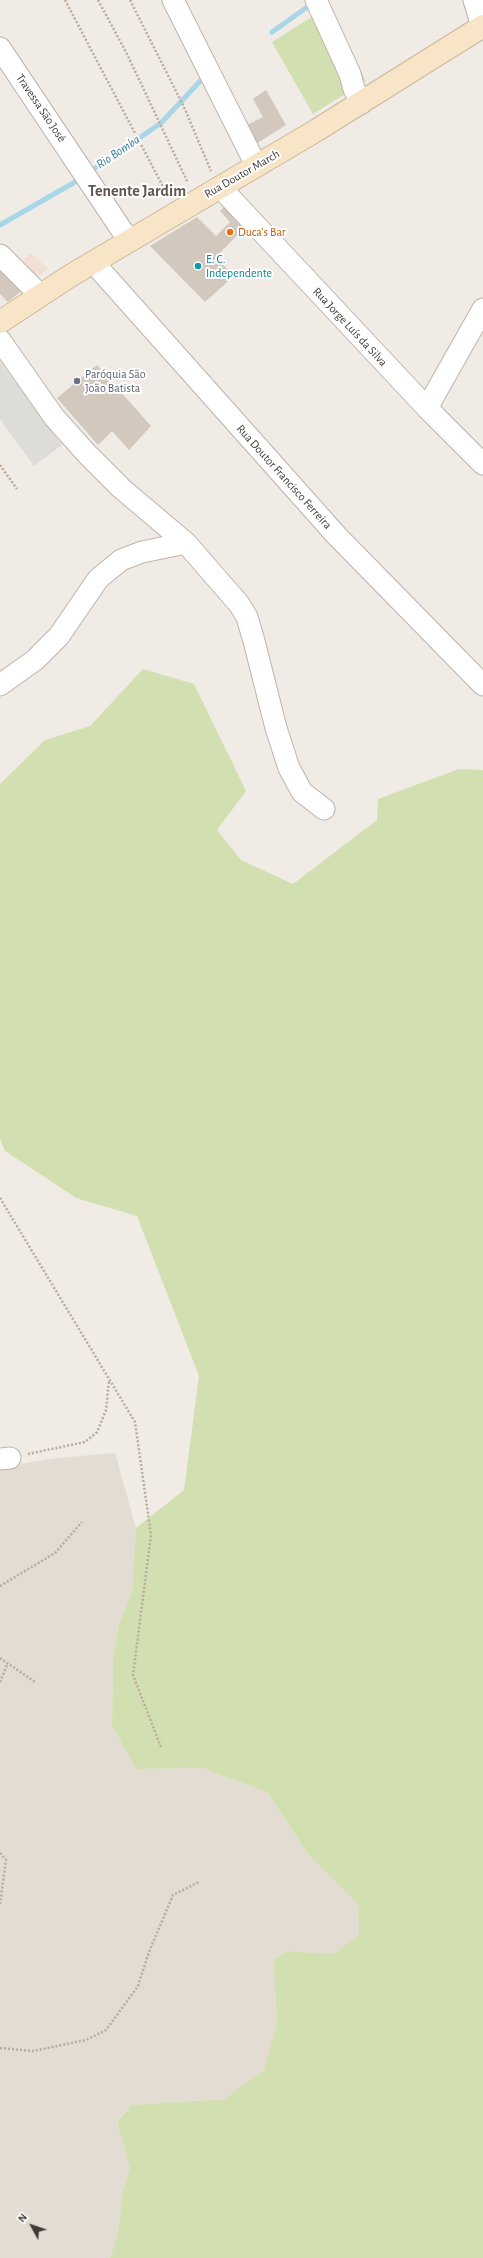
<!DOCTYPE html>
<html>
<head>
<meta charset="utf-8">
<style>
  body { margin:0 }
  #map { position:relative; width:483px; height:2258px; overflow:hidden; background:#f0ebe5; font-family:"Alegreya Sans",sans-serif }
  canvas { display:block }
  .north { position:absolute; left:12px; top:2206px; width:40px; height:40px; -webkit-text-stroke:3px #fff; paint-order:stroke; rotate:310deg; font-size:11px; font-weight:700; line-height:16px; text-align:center; color:#423b35 }
  .north::after { content:''; display:block; margin:auto; width:14px; height:18px; background:#423b35; clip-path:polygon(50% 0,100% 100%,50% 72%,0 100%) }
</style>
</head>
<body>
<div id="map">
<canvas width="483" height="2258"></canvas>
<div class="north">N</div>
</div>
<script>
const context = document.querySelector('canvas').getContext('2d');
context.lineJoin = 'round';
function fillPath(path, color) {
  context.fillStyle = color;
  context.fill(path, 'evenodd');
}
function shape(rows) {
  const path = new Path2D();
  for (const r of rows) {
    path.moveTo(r[0], r[1]);
    for (let i = 2; i < r.length; i += 2) path.lineTo(r[i], r[i + 1]);
  }
  return path;
}
function trace(path, color, width, dash) {
  context.strokeStyle = color;
  context.lineWidth = width;
  context.lineCap = dash ? 'butt' : 'round';
  context.setLineDash(dash || []);
  context.stroke(path);
}
function write(font, color, halo, rows, align = 'center') {
  context.font = font + ' "Alegreya Sans",sans-serif';
  context.lineWidth = 4;
  context.setLineDash([]);
  context.textBaseline = 'middle';
  context.strokeStyle = halo;
  context.fillStyle = color;
  for (const [text, x, y, turn = 0] of rows) {
    context.save();
    context.translate(x, y);
    context.rotate((+turn || 0) * Math.PI / 180);
    context.textAlign = isNaN(turn) ? turn : align;
    if (halo) context.strokeText(text, 0, 0);
    context.fillText(text, 0, 0);
    context.restore();
  }
}
const residential = shape([
  [115,1453,136,1528,132,1591,119,1624,113,1656,112,1726,136,1769,202,1768,267,1792,307,1853,358,1904,359,1936,333,1954,288,1951,273,1959,277,2021,264,2070,224,2099,131,2105,117,2121,130,2169,123,2189,118,2233,110,2258,0,2258,0,1467,57,1458]
]);
const commercial = shape([
  [31,253,48,269,40,276,35,275,22,262]
]);
const green = shape([
  [329,6,366,81,313,114,272,42],
  [143,669,194,684,246,791,217,830,241,860,293,884,377,820,378,799,459,769,483,770,483,2258,110,2258,118,2233,123,2189,130,2169,117,2122,131,2105,224,2099,264,2070,277,2021,273,1959,288,1951,333,1954,359,1935,358,1904,307,1853,267,1792,202,1768,136,1769,112,1726,113,1656,119,1624,132,1591,136,1528,184,1490,199,1376,137,1216,76,1198,5,1151,0,1139,0,784,45,740,90,726]
]);
const parking = shape([
  [0,362,62,445,34,466,0,419]
]);
const stream = shape([
  [272,32,313,3],
  [88,173,161,123,204,77],
  [0,225,82,178]
]);
const building = shape([
  [266,90,286,125,256,144,247,125,263,117,253,99],
  [224,207,245,227,216,257,234,276,205,302,150,246,197,217,216,236,230,222,220,211],
  [0,268,20,286,20,292,8,302,0,294],
  [97,365,151,426,129,450,112,431,98,445,57,398]
]);
const path = shape([
  [65,0,168,196],
  [98,0,127,54,188,183],
  [130,0,184,107,211,171],
  [0,465,17,489],
  [0,1198,135,1422,151,1535,133,1675,161,1747],
  [28,1454,85,1442,97,1432,106,1410,109,1381],
  [0,1586,55,1553,82,1522],
  [0,1658,35,1682],
  [0,1682,7,1665],
  [0,1853,6,1860,0,1904],
  [0,2048,33,2051,86,2040,106,2030,138,1986,149,1952,173,1895,199,1882]
]);
const street = shape([
  [173,0,256,165],
  [316,0,350,74,354,89,362,103],
  [474,0,482,26],
  [0,48,129,241],
  [220,187,427,408,483,464],
  [0,255,40,295],
  [93,262,337,536,483,685],
  [0,340,54,417,87,454,121,488,186,543,239,604,247,617,254,641,276,728,289,768,302,792,324,809],
  [427,408,483,309],
  [0,685,35,660,59,636,98,579,121,560,142,552,186,543],
  [0,1459,10,1458]
]);
const secondary = shape([
  [0,322,70,276,317,130,483,26]
]);
const markers = [
  [230,232,4,"#e8710a"],
  [198,266,4,"#0f9aa8"],
  [77,381,4,"#6b7280"]
];
const streetNames = [
  ["Travessa São José",41,108,56],
  ["Rua Doutor March",242,174,-30],
  ["Rua Jorge Luís da Silva",350,327,47],
  ["Rua Doutor Francisco Ferreira",284,477,48]
];
const foodNames = [
  ["Duca's Bar",238,232]
];
const cultureNames = [
  ["E. C.",206,259],
  ["Independente",206,273]
];
const worshipNames = [
  ["Paróquia São",85,374],
  ["João Batista",85,388]
];
const waterNames = [
  ["Rio Bomba",118,152,-34]
];
const districtNames = [
  ["Tenente Jardim",137,191]
];
fillPath(residential, '#e3dcd3');
fillPath(commercial, '#f0dfd2');
fillPath(green, '#d2e0b1');
fillPath(parking, '#dedcd9');
trace(stream, '#a7d6e7', 5);
fillPath(building, '#d3c8be');
trace(street, '#bdb4ab', 23);
trace(secondary, '#cbb799', 24);
trace(path, '#bbab9b', 2.5, [2, 2]);
trace(street, '#fff', 21);
trace(secondary, '#f8e5c7', 22);
for (const [x, y, r, color] of markers) {
  const dot = new Path2D();
  dot.arc(x, y, r, 0, 2 * Math.PI);
  context.fillStyle = color;
  context.fill(dot);
  trace(dot, '#fff', 1.5);
}
write('12px', '#423b35', '#fff', streetNames);
write('12px', '#c56008', '#fff', foodNames, 'left');
write('12px', '#0d838f', '#fff', cultureNames, 'left');
write('12px', '#5b616d', '#fff', worshipNames, 'left');
write('italic 13px', '#397e9a', '#fff', waterNames);
write('bold 16px', '#63574e', '#fff', districtNames);
</script>
</body>
</html>
